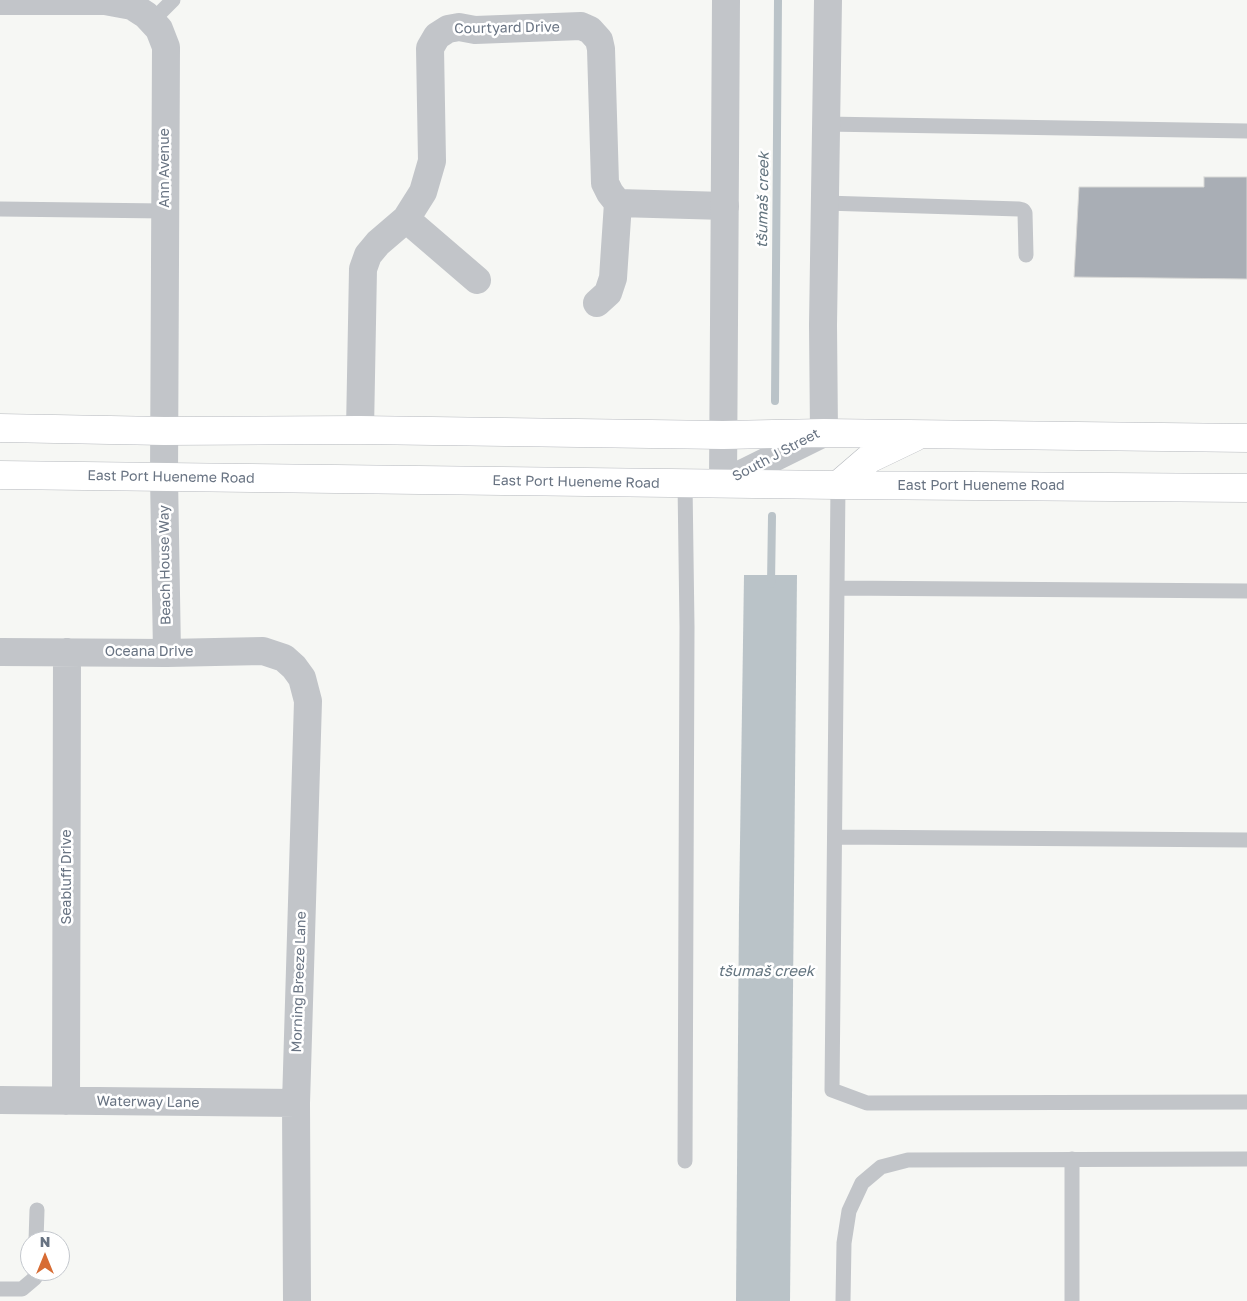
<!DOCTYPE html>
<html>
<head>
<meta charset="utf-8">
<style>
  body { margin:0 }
  #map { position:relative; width:1247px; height:1301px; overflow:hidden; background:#f6f7f4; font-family:"Golos Text",sans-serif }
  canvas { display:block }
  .north { position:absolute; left:20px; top:1231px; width:50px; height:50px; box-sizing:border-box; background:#fff; border:1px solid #c3c7cd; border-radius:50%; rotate:0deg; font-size:14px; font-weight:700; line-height:20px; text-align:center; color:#687382 }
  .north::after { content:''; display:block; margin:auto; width:18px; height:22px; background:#d76c34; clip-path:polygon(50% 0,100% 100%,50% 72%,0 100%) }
</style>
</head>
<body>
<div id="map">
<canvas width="1247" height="1301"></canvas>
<div class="north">N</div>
</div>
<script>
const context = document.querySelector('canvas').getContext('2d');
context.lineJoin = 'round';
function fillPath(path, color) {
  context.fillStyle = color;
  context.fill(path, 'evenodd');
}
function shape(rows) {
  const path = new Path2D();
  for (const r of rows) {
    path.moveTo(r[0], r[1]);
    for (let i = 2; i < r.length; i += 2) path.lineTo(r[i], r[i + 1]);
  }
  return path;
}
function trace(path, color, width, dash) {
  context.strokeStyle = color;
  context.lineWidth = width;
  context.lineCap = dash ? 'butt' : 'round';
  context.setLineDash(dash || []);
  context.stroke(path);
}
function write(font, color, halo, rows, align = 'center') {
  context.font = font + ' "Golos Text",sans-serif';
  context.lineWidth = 5;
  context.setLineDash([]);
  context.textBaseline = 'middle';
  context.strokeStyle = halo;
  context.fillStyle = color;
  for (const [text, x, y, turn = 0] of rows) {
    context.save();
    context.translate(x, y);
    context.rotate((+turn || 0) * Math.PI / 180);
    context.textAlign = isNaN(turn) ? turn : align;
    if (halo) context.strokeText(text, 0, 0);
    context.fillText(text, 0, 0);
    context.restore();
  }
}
const water = shape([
  [744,575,797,575,790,1301,736,1301,739,909]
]);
const stream = shape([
  [775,401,778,0],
  [771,584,772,516]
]);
const building = shape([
  [1204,177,1247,177,1247,279,1074,277,1079,187,1204,187,1204,177]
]);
const service = shape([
  [152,21,173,0],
  [825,124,1247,131],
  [825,203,1019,209,1023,210,1025,213,1026,255],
  [0,209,165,211],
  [685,483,687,627,685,1161],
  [838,485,832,1090,867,1103,1247,1102],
  [837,588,1247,591],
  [835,837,1247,840],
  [36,1241,37,1210],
  [0,1289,22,1289,35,1278,35,1271],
  [843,1301,844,1243,849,1211,862,1183,881,1167,908,1160,1247,1159],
  [1072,1301,1072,1159]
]);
const minor = shape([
  [0,1,105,1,132,6,146,15,159,29,166,47,164,477,167,653],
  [406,219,477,280],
  [597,303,608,293,613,278,618,203],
  [360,430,363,269,368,255,378,243,406,219,423,192,432,161,430,48,437,36,448,29,459,27,475,30,581,26,590,30,599,40,601,49,605,183,610,193,618,203,725,206],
  [0,652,167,653,263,651,284,658,294,667,302,678,308,701,296,1103,297,1301],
  [0,1100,296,1103],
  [66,1101,67,652]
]);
const tertiary = shape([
  [726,0,723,483,824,433,823,325,828,0]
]);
const secondary = shape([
  [0,428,164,431,360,430,723,435,824,433,1247,438],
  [0,475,838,485,1247,488],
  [838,485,867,460,915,437]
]);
const streetNames = [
  ["Courtyard Drive",507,28,-1],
  ["Ann Avenue",165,168,-90],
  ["South J Street",776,455,-28],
  ["East Port Hueneme Road",171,477,1],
  ["East Port Hueneme Road",576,482,1],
  ["East Port Hueneme Road",981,486],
  ["Beach House Way",165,565,-91],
  ["Oceana Drive",149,652],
  ["Seabluff Drive",67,877,-90],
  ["Morning Breeze Lane",299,982,-88],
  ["Waterway Lane",148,1102,1]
];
const waterNames = [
  ["tšumaš creek",763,200,-89],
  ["tšumaš creek",766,971]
];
fillPath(water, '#bac3c8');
trace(stream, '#bac3c8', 8);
fillPath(building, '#a9aeb5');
trace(building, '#d8d8d6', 1);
trace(secondary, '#b5b8bd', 29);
trace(service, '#c2c5c9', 15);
trace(minor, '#c2c5c9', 28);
trace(tertiary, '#c2c5c9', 28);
trace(secondary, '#fff', 28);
write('14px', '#687382', '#fff', streetNames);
write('italic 15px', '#63747f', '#fff', waterNames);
</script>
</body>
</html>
